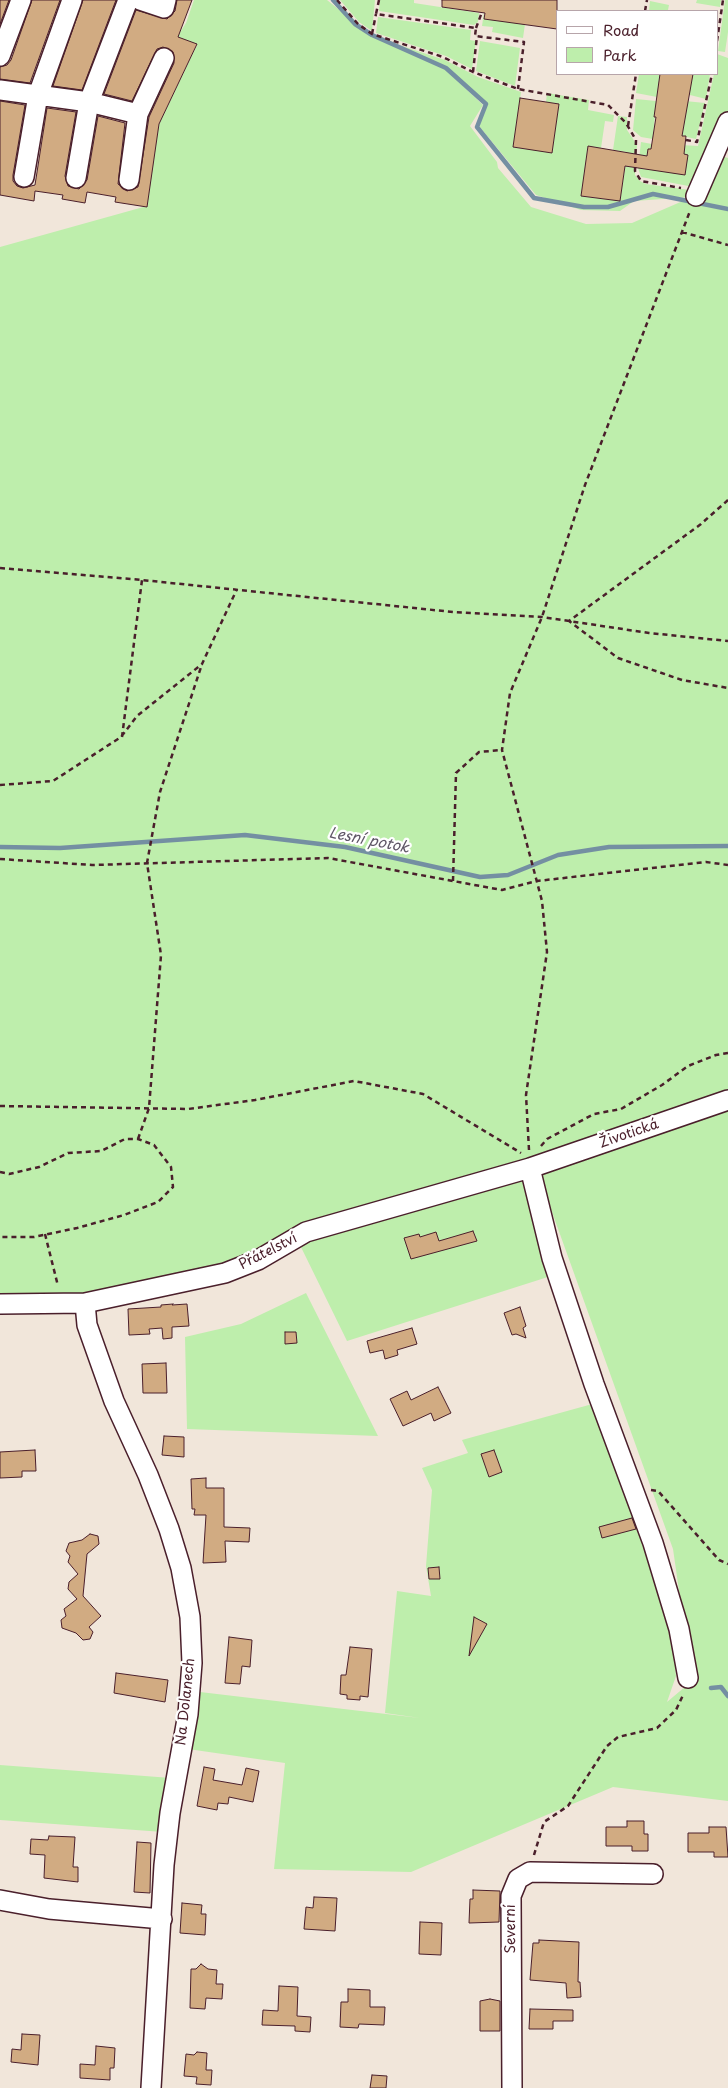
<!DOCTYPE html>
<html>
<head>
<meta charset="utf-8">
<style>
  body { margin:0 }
  #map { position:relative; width:728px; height:2088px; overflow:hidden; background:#f1e6da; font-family:"Playpen Sans",sans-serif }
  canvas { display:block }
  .legend { position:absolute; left:556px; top:10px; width:162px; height:65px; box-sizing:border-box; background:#fff; border:1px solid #b7a5aa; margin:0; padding:6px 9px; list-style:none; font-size:15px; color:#4a1f2b }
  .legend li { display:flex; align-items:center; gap:10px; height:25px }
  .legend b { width:25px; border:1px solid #b7a5aa }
</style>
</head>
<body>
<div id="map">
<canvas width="728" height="2088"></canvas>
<ul class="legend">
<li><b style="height:6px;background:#fff"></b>Road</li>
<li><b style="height:14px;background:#beeeac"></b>Park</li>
</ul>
</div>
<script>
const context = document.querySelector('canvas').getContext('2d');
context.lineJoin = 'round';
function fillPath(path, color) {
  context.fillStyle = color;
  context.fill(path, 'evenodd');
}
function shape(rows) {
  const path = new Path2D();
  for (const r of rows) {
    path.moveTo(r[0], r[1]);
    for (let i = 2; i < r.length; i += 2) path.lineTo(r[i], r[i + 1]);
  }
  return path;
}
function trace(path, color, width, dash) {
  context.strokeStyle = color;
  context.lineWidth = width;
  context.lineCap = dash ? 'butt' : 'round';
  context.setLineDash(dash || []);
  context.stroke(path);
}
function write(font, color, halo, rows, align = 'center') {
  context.font = font + ' "Playpen Sans",sans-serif';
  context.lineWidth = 4.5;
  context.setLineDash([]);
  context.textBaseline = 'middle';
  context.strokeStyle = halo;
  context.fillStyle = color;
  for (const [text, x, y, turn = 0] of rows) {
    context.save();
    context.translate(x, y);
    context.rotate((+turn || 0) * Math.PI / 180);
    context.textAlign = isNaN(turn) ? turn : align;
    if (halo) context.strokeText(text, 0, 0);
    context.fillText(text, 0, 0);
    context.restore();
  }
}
const green = shape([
  [194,0,327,0,373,37,391,43,445,69,483,105,470,126,497,162,498,168,531,207,586,224,632,223,692,197,634,201,620,211,581,210,536,195,479,126,487,104,447,67,396,44,445,60,478,77,521,92,513,147,526,149,526,147,552,153,559,104,546,102,547,93,589,100,588,110,614,115,613,122,605,121,601,148,588,147,581,196,620,201,627,155,626,152,613,150,618,116,627,117,627,130,637,145,635,175,640,181,646,184,697,191,718,155,728,158,728,1801,613,1787,411,1872,274,1869,285,1763,188,1749,200,1692,420,1718,385,1713,397,1591,431,1596,426,1566,432,1490,422,1468,468,1453,462,1440,596,1403,647,1543,673,1644,676,1676,667,1702,692,1681,673,1549,533,1159,259,1255,76,1298,0,1301,0,247,147,206,159,124,197,45,177,37,186,23],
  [340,0,375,0,372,31,359,22],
  [380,0,414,0,414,3,479,13,478,22,474,25,379,11],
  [697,0,721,0,720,7,696,3],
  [725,0,728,0,728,32,725,52,718,51],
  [650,1,669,5,668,10,649,11],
  [484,12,484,19,525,24,523,38,492,32,493,27,482,26],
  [378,17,471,30,470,40,476,41,472,69,446,56,376,33],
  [480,41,520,48,515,86,476,71],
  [717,54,728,58,728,113,699,188,641,177,638,168,641,142,652,144,653,150,688,155,680,154,681,145,698,146,714,74,717,74],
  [639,74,660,74,659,83,661,83,657,97,636,93],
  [689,74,710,74,706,99,686,94],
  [636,99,656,101,653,139,641,137,633,130],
  [685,101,705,103,696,139,682,136],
  [524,1179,551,1276,347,1341,299,1243],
  [306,1293,378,1436,187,1429,185,1337,241,1324],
  [0,1765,171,1778,163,1832,0,1820]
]);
const stream = shape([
  [333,0,355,24,372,35,446,68,486,104,477,127,534,198,584,207,608,207,653,194,728,209],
  [0,847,60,848,245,835,345,847,480,877,508,875,558,855,609,847,728,846],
  [711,1688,721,1687,728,1696]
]);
const building = shape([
  [0,0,9,0,0,24,0,0],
  [32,0,60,0,30,83,0,79,0,67,7,65,11,60,32,0],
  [83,0,116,0,82,90,53,86,83,0],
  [177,0,192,0,178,37,197,44,159,124,147,207,115,202,116,197,87,192,85,203,62,199,63,195,35,191,34,201,0,195,0,101,25,105,13,175,13,181,17,186,23,188,35,185,47,108,76,112,65,176,68,186,79,189,87,180,98,116,125,123,118,184,127,191,138,187,149,117,174,63,173,52,163,47,157,49,132,101,104,94,136,10,167,19,175,11,177,0],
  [442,0,557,0,557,29,484,19,485,13,442,7,442,0],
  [660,74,693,74,682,136,686,136,684,154,688,155,685,175,625,166,620,201,581,196,588,146,647,156,648,149,651,149,656,117,654,117,660,74],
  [520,98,559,104,552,153,513,147,520,98],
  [473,1231,477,1241,411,1259,404,1238,419,1234,420,1237,436,1232,439,1241,473,1231],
  [173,1304,172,1305,187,1304,189,1326,172,1327,172,1338,163,1339,162,1328,149,1329,150,1334,129,1335,128,1309,161,1307,161,1305,173,1304],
  [520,1307,526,1326,523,1328,526,1338,516,1334,512,1335,504,1313,520,1307],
  [412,1328,417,1344,397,1350,398,1355,385,1359,383,1350,370,1353,367,1341,412,1328],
  [285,1332,296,1332,297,1343,285,1344,285,1332],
  [166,1363,167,1393,143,1393,142,1364,166,1363],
  [438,1387,451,1413,434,1421,431,1413,403,1426,390,1399,407,1391,411,1400,438,1387],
  [164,1436,184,1437,184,1457,162,1455,164,1436],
  [35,1450,36,1471,22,1471,22,1477,0,1478,0,1452,35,1450],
  [494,1450,502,1472,489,1477,481,1454,494,1450],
  [206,1478,206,1488,224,1488,224,1527,250,1528,249,1542,225,1541,226,1562,203,1563,206,1515,194,1515,195,1509,192,1509,191,1479,206,1478],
  [632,1518,636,1529,602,1538,599,1527,632,1518],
  [90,1534,98,1536,99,1544,87,1554,83,1596,101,1616,89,1627,93,1632,90,1639,83,1640,76,1633,62,1628,61,1620,66,1616,64,1609,77,1599,68,1589,69,1582,78,1574,68,1562,70,1556,66,1551,69,1543,82,1540,90,1534],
  [439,1567,440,1579,429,1579,428,1568,439,1567],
  [474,1617,487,1624,469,1656,474,1617],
  [229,1637,252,1640,250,1667,242,1666,240,1684,225,1683,229,1637],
  [350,1647,372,1649,368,1697,360,1696,360,1700,347,1699,347,1695,340,1694,341,1675,346,1675,350,1647],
  [116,1673,168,1680,165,1702,114,1693,116,1673],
  [204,1767,215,1769,213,1780,242,1785,246,1768,259,1771,253,1802,229,1797,228,1804,218,1803,217,1810,197,1806,204,1767],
  [627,1821,644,1821,644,1834,648,1834,648,1851,632,1851,632,1846,606,1846,606,1827,627,1827,627,1821],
  [709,1827,726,1827,728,1857,714,1857,714,1852,688,1852,688,1833,709,1833,709,1827],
  [49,1836,75,1837,73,1867,78,1867,78,1882,44,1878,45,1855,30,1854,31,1839,48,1840,49,1836],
  [137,1842,151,1843,150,1893,134,1892,137,1842],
  [473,1890,500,1891,499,1922,469,1923,470,1899,473,1899,473,1890],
  [314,1897,337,1898,335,1931,304,1929,306,1907,313,1908,314,1897],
  [182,1903,202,1905,201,1914,206,1914,205,1935,180,1933,182,1903],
  [420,1922,442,1923,441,1955,419,1954,420,1922],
  [539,1940,579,1942,578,1982,580,1982,581,1997,567,1998,566,1983,530,1980,533,1943,539,1943,539,1940],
  [201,1964,208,1969,217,1970,216,1984,223,1984,222,1999,206,1998,205,2009,190,2008,191,1969,196,1969,201,1964],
  [279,1986,298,1987,297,2016,311,2017,310,2032,295,2031,295,2026,262,2025,263,2010,278,2011,279,1986],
  [348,1989,370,1990,370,2007,385,2007,384,2025,359,2024,358,2028,340,2027,341,2002,348,2002,348,1989],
  [490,1999,500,2001,500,2031,480,2031,480,2001,490,1999],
  [530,2009,573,2010,573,2021,553,2021,553,2029,529,2029,530,2009],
  [22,2034,40,2035,38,2065,11,2062,12,2049,21,2050,22,2034],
  [96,2046,115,2048,114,2068,110,2068,110,2080,80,2078,80,2064,95,2065,96,2046],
  [197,2052,207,2053,206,2070,212,2070,211,2085,196,2084,197,2077,184,2076,186,2054,194,2055,197,2052],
  [372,2075,387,2076,386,2088,370,2088,372,2075]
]);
const path = shape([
  [337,0,358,24,372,34,443,57,473,72,518,89,608,105,626,123,636,140,635,171,641,181,681,188],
  [379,0,376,14,476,28,475,36,524,42,518,89],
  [645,11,647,0],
  [476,28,482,12],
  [372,34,376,14],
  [717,41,723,0],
  [473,72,477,36],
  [628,126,636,74],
  [686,140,697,142,712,74],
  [682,232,728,245],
  [728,500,701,524,569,621,618,658,682,680,728,688],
  [0,568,142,580,453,612,542,617,649,633,728,641],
  [122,737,142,580],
  [0,785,53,781,121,737,137,716,202,664,237,589],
  [0,859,92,865,328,858,502,890,537,881,706,862,728,865],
  [453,881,456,773,479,752,502,750],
  [0,1106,188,1109,255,1100,354,1081,423,1094,521,1153],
  [138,1139,149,1108,161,955,147,863,160,792,202,664],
  [541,1146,547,1139,594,1114,621,1109,662,1085,688,1066,716,1055,728,1053],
  [529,1150,526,1095,547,952,542,901,502,750,510,693,542,617,585,485,690,211],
  [0,1172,9,1174,39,1167,68,1153,101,1151,125,1139,138,1139,154,1145,171,1167,173,1187,158,1202,124,1215,77,1228,34,1237,0,1237],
  [45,1234,58,1286],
  [651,1490,658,1491,719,1560,728,1564],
  [534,1855,544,1822,568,1806,607,1746,618,1737,657,1728,676,1710,684,1693]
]);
const minor = shape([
  [140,0,164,8,166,0],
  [0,56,21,0],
  [0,90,89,102,138,114],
  [24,177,38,95,72,0],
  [76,178,89,102,128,0],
  [129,180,138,114,164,58],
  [696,196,728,122],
  [530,1168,552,1258,594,1384,653,1543,679,1629,688,1678],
  [85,1303,87,1325,114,1401,148,1475,169,1529,181,1568,190,1617,192,1663,188,1714,170,1813,164,1865,151,2088],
  [0,1304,85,1303,225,1273,258,1260,306,1232,530,1168,728,1100],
  [0,1900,49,1909,162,1919],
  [512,2088,511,1896,518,1879,530,1872,653,1874]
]);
const streetNames = [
  ["Životická",629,1134,-19],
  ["Přátelství",268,1252,-27],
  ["Na Dolanech",186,1702,-84],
  ["Severní",511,1929,-90]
];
const waterNames = [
  ["Lesní potok",369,841,11]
];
fillPath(green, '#beeeac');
trace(stream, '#748fa2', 4.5);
fillPath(building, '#d1ab82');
trace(building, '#4a1f2b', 1);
trace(minor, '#4a1f2b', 22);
trace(path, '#4a1f2b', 2.5, [5, 4]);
trace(minor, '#fff', 19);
write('14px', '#4a1f2b', '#fff', streetNames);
write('italic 15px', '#5f5767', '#fff', waterNames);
</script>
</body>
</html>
